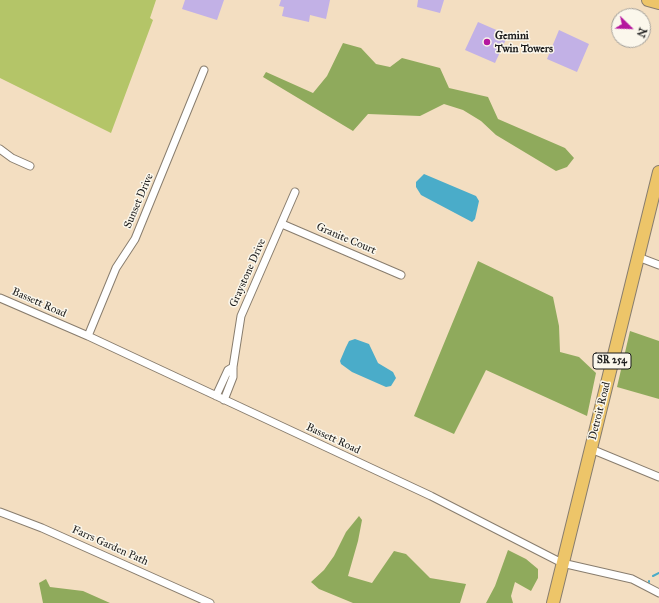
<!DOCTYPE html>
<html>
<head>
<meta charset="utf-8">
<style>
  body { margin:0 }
  #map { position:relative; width:659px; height:603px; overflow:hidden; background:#f3dec1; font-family:"IM FELL Great Primer",serif }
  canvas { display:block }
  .north { position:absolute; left:611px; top:8px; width:40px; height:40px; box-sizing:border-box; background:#fbf7ec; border:1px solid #a29f99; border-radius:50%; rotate:113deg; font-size:11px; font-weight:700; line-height:16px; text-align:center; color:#1c1c1c }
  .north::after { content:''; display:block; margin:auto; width:14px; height:18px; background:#b5179e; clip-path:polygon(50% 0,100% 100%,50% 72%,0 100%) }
</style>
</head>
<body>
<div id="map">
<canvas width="659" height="603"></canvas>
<div class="north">N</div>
</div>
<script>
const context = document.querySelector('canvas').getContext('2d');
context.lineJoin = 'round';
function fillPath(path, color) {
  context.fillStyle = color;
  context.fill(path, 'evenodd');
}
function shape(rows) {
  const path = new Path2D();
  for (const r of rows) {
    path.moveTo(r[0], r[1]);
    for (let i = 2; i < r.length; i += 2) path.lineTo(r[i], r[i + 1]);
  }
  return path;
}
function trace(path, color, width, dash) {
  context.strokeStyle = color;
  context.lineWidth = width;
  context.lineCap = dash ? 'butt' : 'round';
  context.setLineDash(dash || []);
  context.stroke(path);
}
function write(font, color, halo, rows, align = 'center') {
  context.font = font + ' "IM FELL Great Primer",serif';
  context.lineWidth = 3;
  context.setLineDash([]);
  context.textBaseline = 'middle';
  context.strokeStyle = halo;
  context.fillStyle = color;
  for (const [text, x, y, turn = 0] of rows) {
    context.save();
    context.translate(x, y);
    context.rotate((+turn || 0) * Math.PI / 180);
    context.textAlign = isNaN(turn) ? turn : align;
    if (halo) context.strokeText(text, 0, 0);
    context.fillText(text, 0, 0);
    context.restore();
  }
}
const green = shape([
  [0,0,156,0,150,18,153,20,111,133,0,78]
]);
const forest = shape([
  [343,43,361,48,376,64,390,67,402,58,440,68,449,88,488,97,498,119,565,148,574,158,567,167,556,171,496,135,481,121,463,110,444,104,420,116,368,114,353,131,263,77,266,72,313,93,327,76],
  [478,261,553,297,559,326,560,352,579,357,596,373,587,416,486,370,454,434,414,416],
  [630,331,659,341,659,399,617,387],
  [359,516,362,520,358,541,348,576,372,583,394,551,406,554,430,578,466,584,460,603,353,603,319,589,311,582,324,570,334,556,346,532],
  [508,550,526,559,538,569,538,578,531,591,515,582,511,596,513,603,486,603,495,586],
  [46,579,50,587,83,591,110,603,43,603,39,583]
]);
const water = shape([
  [424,174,476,196,479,201,475,219,472,222,421,195,416,187,416,182],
  [355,339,369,344,378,363,393,372,396,378,391,386,386,387,352,372,341,364,340,361,346,347,349,341]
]);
const stream = shape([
  [653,576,659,573],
  [649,582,649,581]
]);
const building = shape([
  [185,0,224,0,217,20,182,9],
  [281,0,330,0,326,19,310,15,309,22,282,16,284,7,279,6],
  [418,0,444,0,440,13,417,7],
  [478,22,508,35,495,63,465,50],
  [559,30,589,44,577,72,547,59]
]);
const street = shape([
  [0,149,12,158,30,166],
  [282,224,401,275],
  [638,257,659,265],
  [0,298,88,336,431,496,562,563,632,579,659,593],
  [88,336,116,268,135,239,204,70],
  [216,396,228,370,233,367],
  [224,400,233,377,233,367,241,316,295,192],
  [591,449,659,477],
  [0,512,42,528,210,603]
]);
const primary = shape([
  [648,0,659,3],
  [553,603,659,172]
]);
const markers = [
  [487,42,4,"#b5179e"]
];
const shields = [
  [612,361,38]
];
const shieldNames = [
  ["SR 254",612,361]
];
const poiNames = [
  ["Gemini",495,36],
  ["Twin Towers",495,49]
];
const streetNames = [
  ["Sunset Drive",139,201,-67],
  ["Granite Court",346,239,23],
  ["Graystone Drive",248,273,-66],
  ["Bassett Road",39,303,24],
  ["Detroit Road",600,411,-76],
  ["Bassett Road",333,439,25],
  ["Farrs Garden Path",110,546,24]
];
fillPath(green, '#b4c568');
fillPath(forest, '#8faa5c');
fillPath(water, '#4aacc9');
trace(stream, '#4aacc9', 2);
fillPath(building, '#c2b1e6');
trace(street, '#887d6e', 9);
trace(primary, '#887d6e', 14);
trace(street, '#fff', 7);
trace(primary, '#edc569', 12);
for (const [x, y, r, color] of markers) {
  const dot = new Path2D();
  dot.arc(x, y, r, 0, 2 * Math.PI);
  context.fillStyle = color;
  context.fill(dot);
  trace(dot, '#fbf7ec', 1.5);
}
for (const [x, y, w] of shields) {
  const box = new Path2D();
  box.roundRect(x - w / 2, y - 8, w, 16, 3);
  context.fillStyle = '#fbf7ec';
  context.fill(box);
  trace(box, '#1c1c1c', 1);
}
write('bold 10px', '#1c1c1c', null, shieldNames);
write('bold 11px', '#1c1c1c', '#fbf7ec', poiNames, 'left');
write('11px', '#1c1c1c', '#fbf7ec', streetNames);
</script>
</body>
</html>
